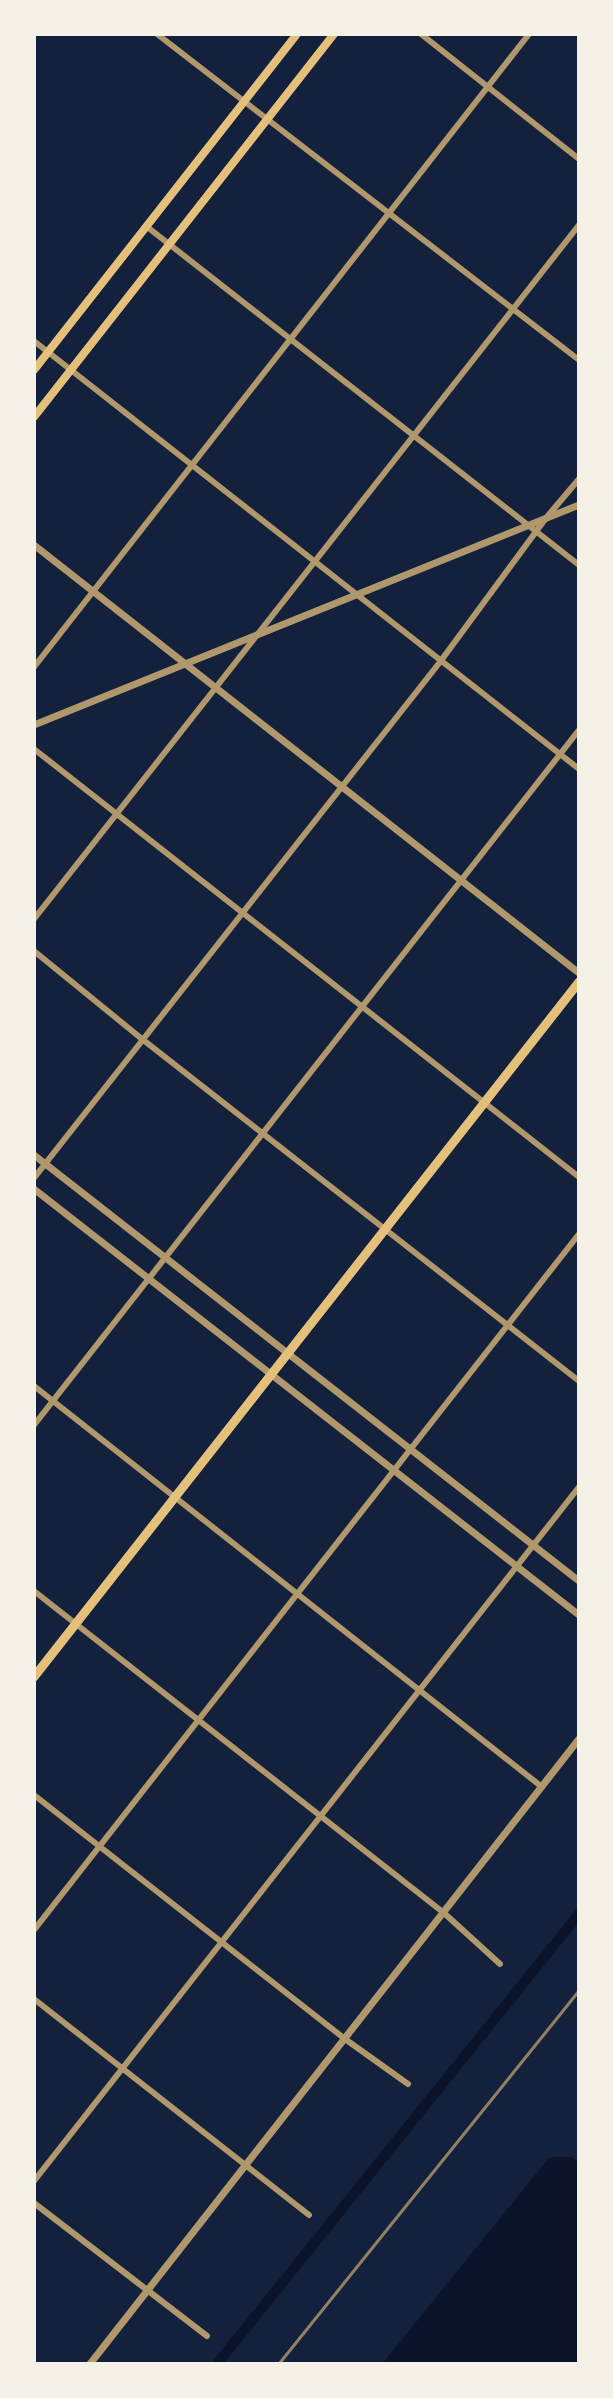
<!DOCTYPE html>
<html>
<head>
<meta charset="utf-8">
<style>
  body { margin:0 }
  #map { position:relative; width:613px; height:2398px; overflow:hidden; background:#14213d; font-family:Roboto,sans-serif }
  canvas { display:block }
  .frame { position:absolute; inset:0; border:36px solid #f6f1e7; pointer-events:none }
</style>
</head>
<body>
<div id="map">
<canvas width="613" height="2398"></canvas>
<div class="frame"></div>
</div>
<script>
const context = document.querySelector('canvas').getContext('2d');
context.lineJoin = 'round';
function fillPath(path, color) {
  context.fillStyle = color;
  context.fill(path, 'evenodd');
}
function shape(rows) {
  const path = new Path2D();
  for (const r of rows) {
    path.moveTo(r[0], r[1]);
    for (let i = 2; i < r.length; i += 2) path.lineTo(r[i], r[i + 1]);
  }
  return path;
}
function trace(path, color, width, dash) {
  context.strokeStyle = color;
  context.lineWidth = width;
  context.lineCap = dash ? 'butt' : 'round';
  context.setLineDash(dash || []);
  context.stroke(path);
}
const water = shape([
  [553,2157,571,2157,579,2163,579,2364,382,2364,548,2159]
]);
const canal = shape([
  [217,2364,579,1914]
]);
const minor = shape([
  [157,34,579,360],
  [421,34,579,159],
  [146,226,579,565],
  [34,341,579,769],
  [34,667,529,34],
  [34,749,579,1177],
  [34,919,579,225],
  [34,951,142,1039,579,1381],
  [34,1178,440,662,546,518,579,479],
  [34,1386,542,1787],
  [34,1425,579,730],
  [34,1591,444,1913,500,1964],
  [34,1795,345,2039,408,2084],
  [34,1930,579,1234],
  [34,1999,309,2215],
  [34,2181,579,1487],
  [34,2203,207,2336]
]);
const tertiary = shape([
  [34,545,579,973],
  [34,725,579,505],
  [34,1155,579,1581],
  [34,1189,579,1615],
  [90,2364,579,1739]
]);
const secondary = shape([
  [34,370,297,34],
  [34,417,334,34]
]);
const primary = shape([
  [34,1677,579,982]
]);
const rail = shape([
  [279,2364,579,1991]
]);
fillPath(water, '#0b132b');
trace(canal, '#0b132b', 10);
trace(minor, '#b1986c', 6);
trace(tertiary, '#b1986c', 7);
trace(secondary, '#e5c07b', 8);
trace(primary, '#e5c07b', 9);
trace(rail, '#918062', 3);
</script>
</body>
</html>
